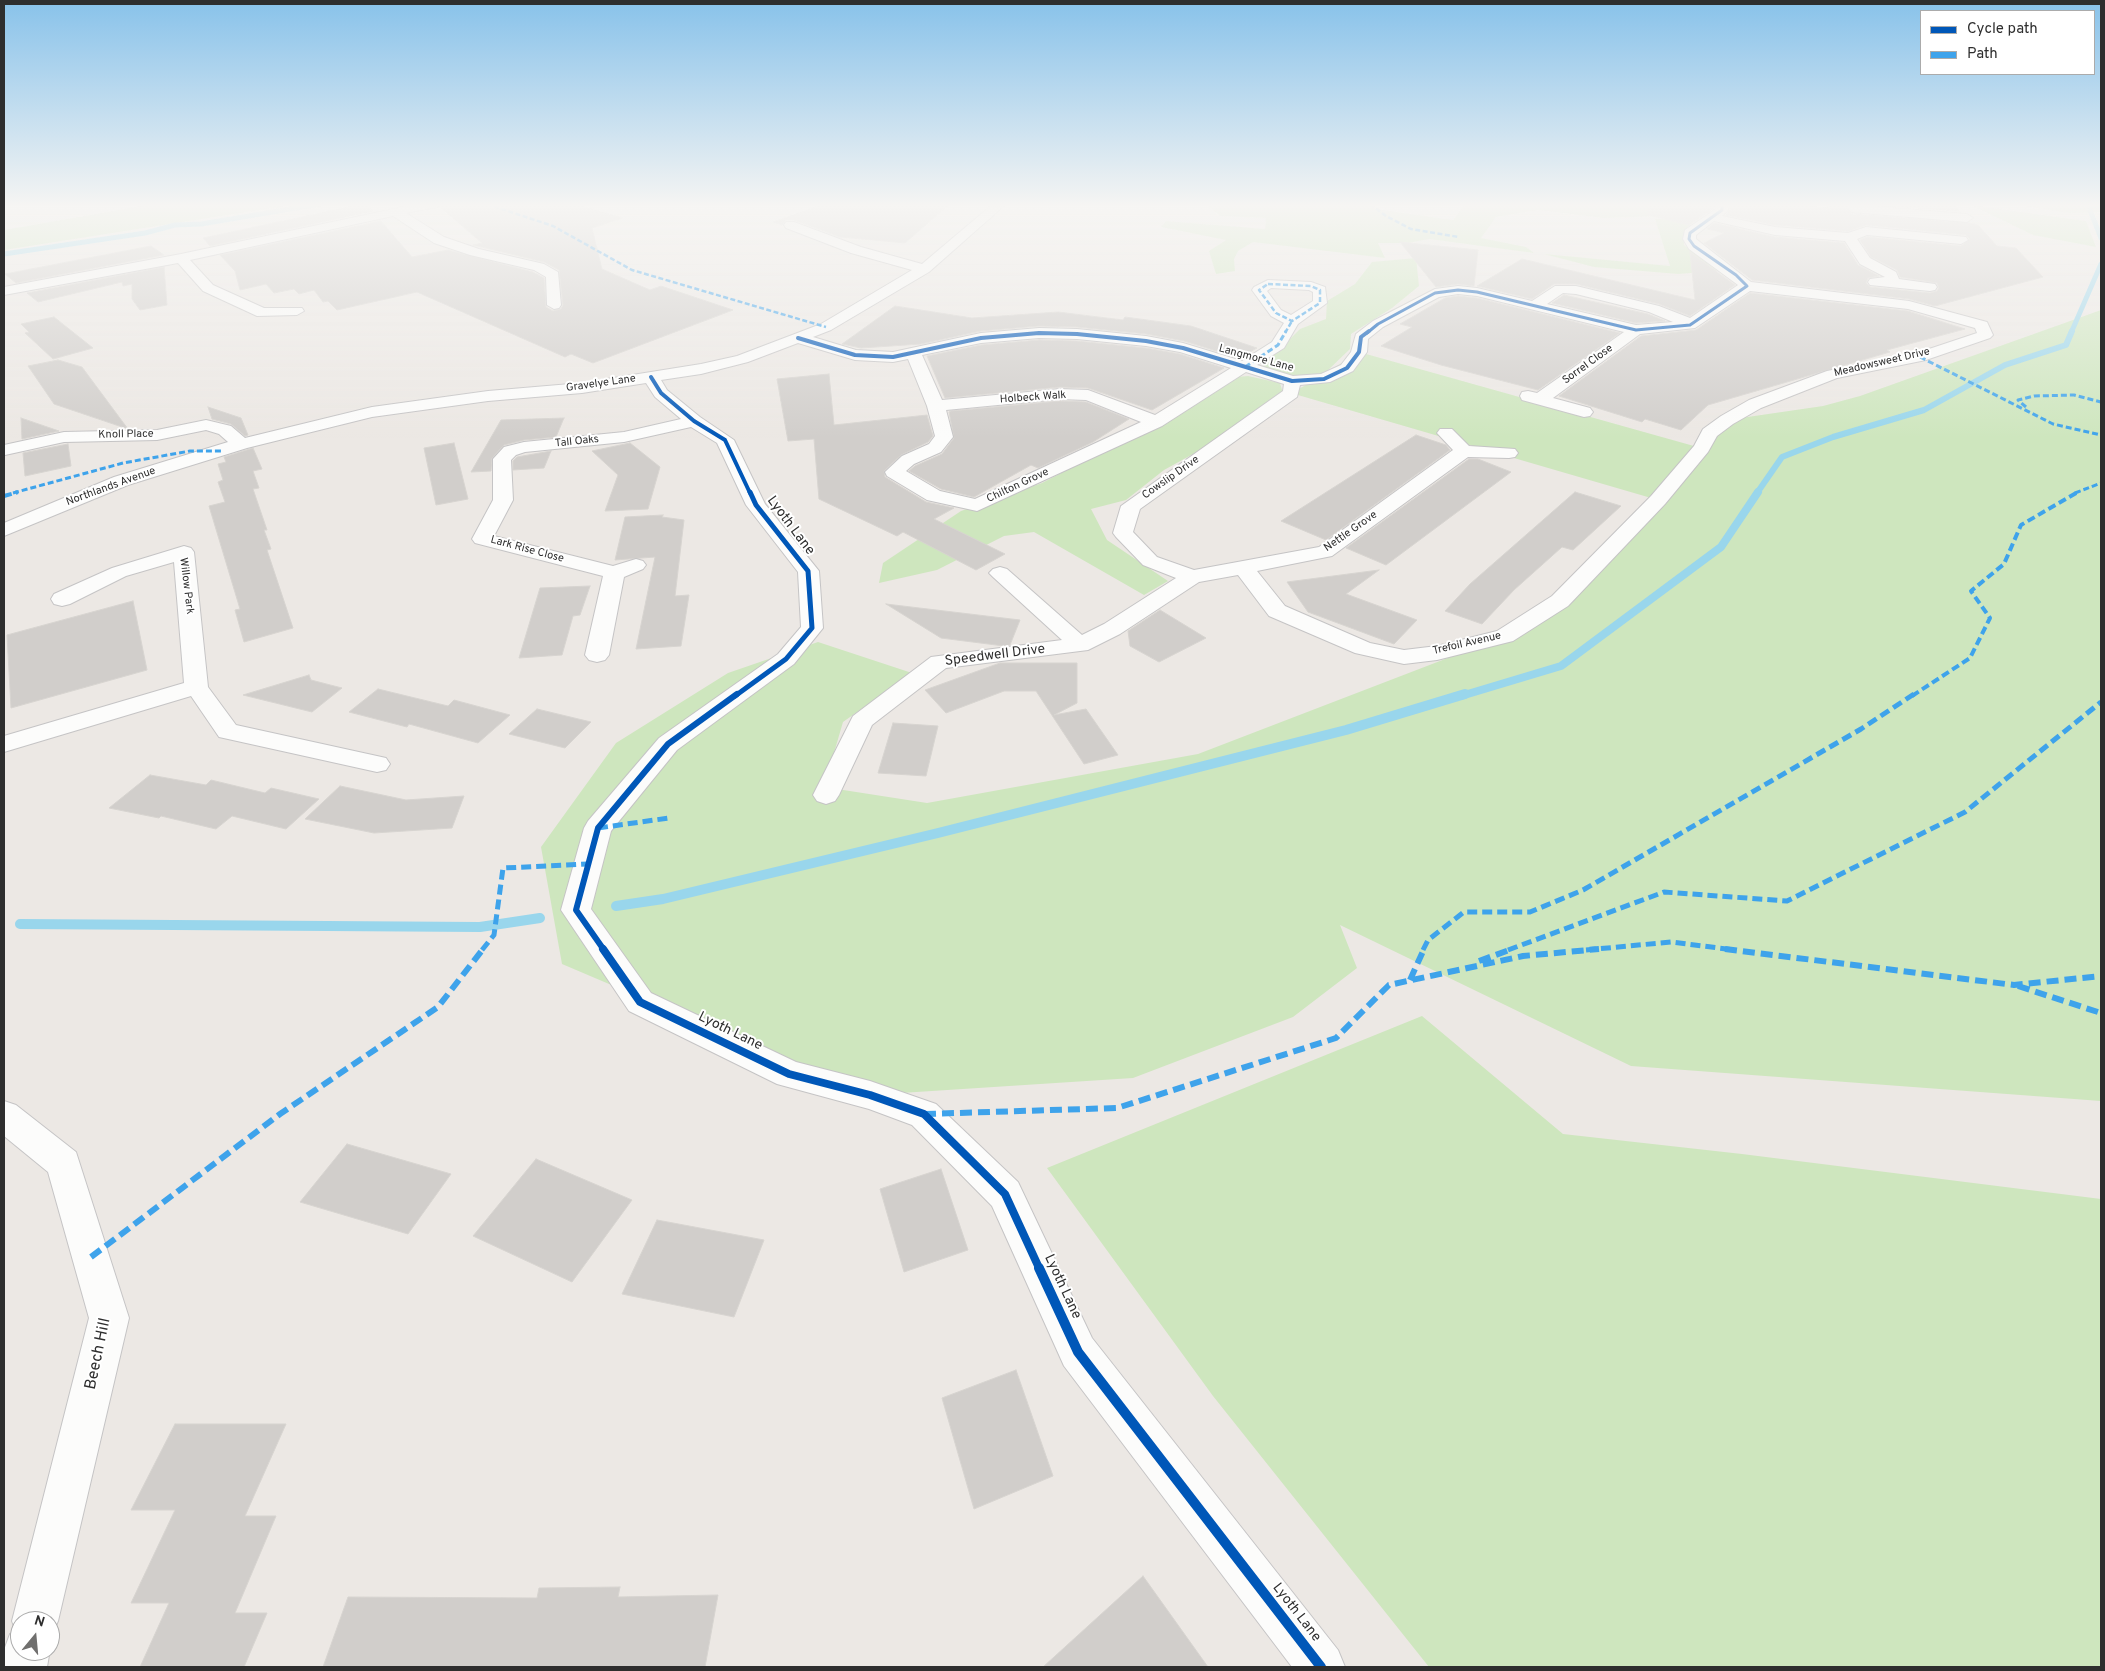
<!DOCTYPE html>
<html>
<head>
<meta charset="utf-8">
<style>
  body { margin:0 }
  #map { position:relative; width:2105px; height:1671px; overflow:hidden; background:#ece8e4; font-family:Overpass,sans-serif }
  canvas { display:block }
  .frame { position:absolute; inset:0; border:5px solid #2e2e2e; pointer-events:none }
  .legend { position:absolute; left:1920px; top:10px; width:175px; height:65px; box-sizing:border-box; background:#fff; border:1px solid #ababab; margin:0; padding:6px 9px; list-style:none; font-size:15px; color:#2e2e2e }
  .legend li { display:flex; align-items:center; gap:10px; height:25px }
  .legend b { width:25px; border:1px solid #ababab }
  .north { position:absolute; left:10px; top:1611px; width:50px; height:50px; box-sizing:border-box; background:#fff; border:1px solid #ababab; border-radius:50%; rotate:17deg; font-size:14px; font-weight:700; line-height:20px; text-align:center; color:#2e2e2e }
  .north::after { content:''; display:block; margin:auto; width:18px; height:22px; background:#706f6e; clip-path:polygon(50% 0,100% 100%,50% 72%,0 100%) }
</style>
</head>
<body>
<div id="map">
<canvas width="2105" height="1671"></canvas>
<div class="frame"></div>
<ul class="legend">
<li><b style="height:6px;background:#0057b8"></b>Cycle path</li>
<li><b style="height:6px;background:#3ea3eb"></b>Path</li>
</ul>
<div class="north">N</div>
</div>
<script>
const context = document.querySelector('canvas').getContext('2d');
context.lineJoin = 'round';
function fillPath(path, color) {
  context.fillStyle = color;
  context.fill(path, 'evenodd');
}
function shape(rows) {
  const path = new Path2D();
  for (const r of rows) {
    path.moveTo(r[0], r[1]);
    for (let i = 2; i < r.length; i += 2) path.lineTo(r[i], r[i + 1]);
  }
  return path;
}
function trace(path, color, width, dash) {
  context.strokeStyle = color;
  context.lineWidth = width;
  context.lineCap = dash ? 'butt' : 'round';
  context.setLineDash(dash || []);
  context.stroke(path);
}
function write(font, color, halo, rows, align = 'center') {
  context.font = font + ' Overpass,sans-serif';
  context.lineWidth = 4;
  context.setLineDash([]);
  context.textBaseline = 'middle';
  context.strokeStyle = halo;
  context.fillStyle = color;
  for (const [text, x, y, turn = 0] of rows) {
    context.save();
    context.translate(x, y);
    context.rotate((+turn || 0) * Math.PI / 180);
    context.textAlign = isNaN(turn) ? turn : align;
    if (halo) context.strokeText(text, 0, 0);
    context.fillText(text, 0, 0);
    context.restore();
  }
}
const green = shape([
  [153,204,298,204,4,250,4,230],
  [1206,204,1374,204,1376,209,1453,220,1465,204,1673,204,1691,215,1604,218,1538,210,1496,217,1481,238,1526,247,1534,253,1429,239,1408,243,1378,243,1385,258,1253,242,1238,251,1234,259,1235,271,1216,274,1209,251,1226,240,1161,227,1166,221,1265,229,1266,218,1220,216],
  [2013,204,2101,204,2101,212,2069,213],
  [1971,205,2086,221,2096,247,2033,235],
  [1655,219,1695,219,1684,232,1684,245,1717,271,1678,274,1594,267,1544,254,1670,266],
  [1416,258,1419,286,1392,308,1351,334,1350,349,1324,374,1359,352,1701,448,1727,420,1823,406,1860,396,2101,310,2101,1101,1631,1066,1340,925,1357,968,1293,1017,1133,1078,870,1095,562,964,541,847,616,743,728,673,818,642,912,673,843,722,824,787,927,803,1198,754,1505,636,1560,601,1658,500,1291,393,1319,378,1295,378,1261,368,1300,329,1326,319,1327,301,1355,284,1372,262],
  [1248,376,1280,383,1283,393,1233,432,1164,470,1126,500,1091,509,1107,540,1168,581,1144,595,1034,532,1004,536,937,570,879,583,883,563,961,511,1042,483,1206,398,1237,377],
  [1422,1016,1563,1134,1742,1154,2101,1199,2101,1667,1429,1667,1213,1396,1047,1168]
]);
const streamFar3 = shape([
  [2101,206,2088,205,2101,238],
  [4,254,145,233,175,225,201,224,320,204],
  [2071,333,2101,264]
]);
const streamFar2 = shape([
  [1757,493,1782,457,1833,437,1924,410,2005,365,2066,345,2072,331]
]);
const streamFar1 = shape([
  [1461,696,1561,666,1721,547,1758,492]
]);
const stream = shape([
  [616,906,663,899,938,833,1346,730,1465,694],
  [20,924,480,927,540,918]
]);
const building = shape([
  [363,204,367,204,373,211,210,246,203,238,363,204],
  [441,204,573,204,623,218,592,228,602,269,650,290,661,286,733,310,593,363,571,354,565,357,417,292,337,310,328,301,323,302,314,290,299,294,294,289,274,293,266,284,240,290,235,271,220,255,381,221,412,257,448,250,533,272,544,278,546,307,553,311,561,309,563,305,559,270,544,262,473,245,482,243,440,207,441,204],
  [824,204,950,204,905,243,840,237,794,220,786,220,782,225,773,222,824,204],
  [1649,204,1714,204,1714,208,1689,225,1648,215,1649,204],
  [1730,204,1775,204,1828,208,1828,204,1852,204,1847,208,1851,214,1970,223,1978,225,1997,246,2016,248,2043,277,1935,306,1909,299,1752,280,1704,243,1724,233,1707,229,1714,223,1775,237,1844,243,1858,265,1879,276,1868,278,1866,283,1870,287,1930,293,1937,291,1939,288,1937,283,1900,277,1897,270,1871,257,1860,240,1867,237,1961,246,1970,239,1966,235,1866,225,1848,231,1775,225,1726,215,1730,210,1730,204],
  [1864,204,1953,204,1959,211,1864,204],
  [1400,242,1478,250,1474,286,1458,284,1436,287,1400,242],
  [151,246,164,255,16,283,5,274,151,246],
  [1690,252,1735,285,1690,316,1659,304,1576,284,1554,284,1532,299,1477,286,1522,259,1695,300,1690,252],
  [164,267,167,305,140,310,132,299,132,284,123,286,122,282,38,302,27,293,164,267],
  [1750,293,1908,311,1965,329,1887,350,1890,352,1708,405,1681,430,1645,419,1642,422,1559,396,1641,336,1696,330,1750,293],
  [1564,295,1648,314,1665,321,1636,323,1552,303,1564,295],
  [1458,296,1477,298,1620,333,1538,390,1441,365,1381,346,1412,327,1400,324,1445,298,1458,296],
  [895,306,972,318,1058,312,1123,320,1125,317,1191,326,1257,348,1239,358,1184,341,1146,334,1077,327,1039,326,981,331,921,344,861,348,842,344,895,306],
  [54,317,93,348,53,359,25,333,29,332,21,324,54,317],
  [1039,340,1077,341,1146,348,1180,354,1224,368,1152,410,1088,388,1060,387,945,398,927,356,981,345,1039,340],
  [58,360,82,367,128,429,54,404,28,366,58,360],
  [829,374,834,425,927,415,933,436,928,442,901,455,884,471,885,477,926,502,954,508,934,519,1005,554,976,570,903,532,897,536,819,499,814,439,788,441,777,379,829,374],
  [1060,401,1086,402,1129,419,1093,442,1038,468,1031,465,974,497,941,489,909,471,915,466,942,454,954,438,949,412,951,411,1060,401],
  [208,407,241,418,248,435,245,436,231,424,212,419,208,407],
  [21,418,59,431,22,439,21,418],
  [564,418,556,437,524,440,504,445,492,458,491,471,471,472,501,420,564,418],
  [1416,435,1446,445,1450,450,1326,540,1281,521,1416,435],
  [454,443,468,499,436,505,424,448,454,443],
  [630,443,660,467,648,509,605,511,618,475,592,451,630,443],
  [68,444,71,466,25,476,23,453,68,444],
  [253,448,262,469,253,471,259,488,253,489,267,530,264,530,271,549,267,550,293,628,244,642,235,610,240,609,209,506,225,502,218,482,223,480,218,464,226,462,224,457,253,448],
  [551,451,544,468,513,470,513,461,517,457,551,451],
  [1469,459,1478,459,1511,472,1386,565,1346,548,1469,459],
  [1575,492,1621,506,1573,550,1562,547,1514,590,1482,624,1445,611,1470,584,1575,492],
  [663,515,662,517,684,520,675,596,689,595,681,646,636,649,655,557,615,560,625,517,663,515],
  [1379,570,1346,594,1417,620,1394,644,1308,612,1287,582,1379,570],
  [590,586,580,615,573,616,562,655,519,658,540,588,590,586],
  [133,601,147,670,11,708,7,635,133,601],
  [886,604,1020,620,1010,645,1004,646,941,638,886,604],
  [1160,610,1206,638,1159,662,1130,646,1128,631,1160,610],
  [1000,663,1077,663,1077,703,1054,715,1086,709,1118,755,1084,764,1036,691,1004,691,946,713,925,690,1000,663],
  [309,675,311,680,342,688,312,712,243,695,309,675],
  [378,689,448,706,454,700,510,715,478,743,409,724,407,727,349,712,378,689],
  [537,709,591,722,565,748,509,734,537,709],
  [893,723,938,726,926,776,878,773,893,723],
  [150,775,206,785,211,780,265,793,271,788,319,799,286,829,232,816,216,829,161,816,159,818,109,808,150,775],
  [340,786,406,800,464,796,452,828,374,833,305,819,340,786],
  [347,1144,451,1174,408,1234,300,1202,347,1144],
  [536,1159,632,1200,572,1282,473,1236,536,1159],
  [941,1169,968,1250,904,1272,880,1189,941,1169],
  [657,1220,764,1240,734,1317,622,1294,657,1220],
  [1016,1370,1053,1476,974,1509,942,1398,1016,1370],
  [175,1424,286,1424,245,1516,276,1516,235,1613,267,1613,244,1667,140,1667,169,1603,131,1603,175,1510,131,1510,175,1424],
  [1143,1576,1208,1667,1043,1667,1143,1576],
  [620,1587,618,1597,718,1595,705,1667,323,1667,348,1597,537,1598,539,1588,620,1587]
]);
const minor = shape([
  [417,204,439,204,437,207,406,213,444,237,479,249,544,264,558,272,561,305,559,308,554,309,547,305,546,277,534,270,470,255,434,243,393,216,190,260,213,285,264,308,302,308,304,311,297,315,257,316,203,291,178,263,4,295,4,287,181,254,417,204],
  [993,204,1006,204,929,272,831,330,813,337,856,350,893,352,981,333,1039,328,1077,329,1146,336,1183,343,1242,361,1272,342,1284,323,1271,316,1252,290,1254,287,1268,280,1311,282,1325,287,1327,303,1298,324,1284,348,1257,365,1293,376,1321,374,1341,365,1351,352,1356,334,1373,321,1435,289,1458,286,1477,288,1532,301,1555,286,1576,286,1659,306,1690,318,1738,285,1689,249,1683,239,1685,230,1716,209,1716,204,1728,204,1728,210,1722,216,1775,227,1848,233,1866,227,1966,237,1968,240,1961,244,1867,235,1857,239,1870,258,1896,272,1899,279,1935,284,1937,287,1935,290,1930,291,1870,285,1868,282,1870,279,1885,277,1860,264,1845,241,1775,235,1714,221,1696,235,1696,239,1751,282,1909,301,1987,322,1993,335,1990,338,1926,360,1837,378,1761,408,1733,424,1717,436,1708,452,1665,504,1568,606,1513,641,1437,660,1404,664,1355,653,1269,616,1238,575,1199,582,1120,634,1088,650,946,668,872,725,839,795,835,801,826,804,817,801,813,795,853,716,931,657,1062,640,993,577,989,573,993,569,1000,567,1007,569,1082,635,1104,624,1176,578,1143,565,1116,537,1113,533,1121,506,1283,391,1284,384,1246,372,1162,426,977,511,927,500,887,476,885,472,902,456,929,444,935,436,927,406,908,359,893,362,855,360,798,343,748,362,701,374,661,380,667,390,700,417,734,440,765,504,819,571,823,628,794,664,677,750,611,831,591,909,651,993,796,1062,870,1081,936,1104,1018,1182,1092,1338,1338,1650,1345,1667,1292,1667,1064,1366,992,1206,912,1125,869,1109,777,1084,629,1011,561,910,584,828,588,821,659,738,778,654,801,627,798,572,746,505,717,443,691,427,624,442,525,452,516,455,511,460,513,500,494,536,613,566,636,559,643,561,646,565,643,569,624,577,609,655,605,660,597,662,589,660,585,655,603,576,475,543,472,539,493,500,493,459,504,447,524,442,624,432,681,419,655,397,646,383,582,393,488,401,372,417,247,448,128,485,4,536,4,523,114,477,228,442,219,434,206,430,157,440,64,442,5,455,4,445,64,432,157,430,206,420,231,426,245,438,372,407,488,391,582,383,701,364,737,356,821,324,912,270,851,253,786,228,784,225,786,222,794,222,861,247,922,264,993,204],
  [1271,288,1309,290,1313,292,1313,301,1291,315,1281,310,1267,291,1271,288],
  [1750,291,1908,309,1975,328,1977,333,1917,353,1827,371,1749,400,1721,416,1703,429,1694,446,1651,496,1552,596,1497,631,1437,646,1404,650,1370,643,1285,606,1257,571,1332,556,1468,457,1509,458,1515,457,1518,453,1515,449,1469,446,1452,429,1440,429,1437,433,1453,450,1319,547,1194,570,1157,557,1133,532,1140,509,1297,397,1300,385,1330,382,1353,371,1367,352,1368,339,1383,327,1439,297,1458,294,1477,296,1624,332,1537,393,1528,391,1522,392,1520,396,1522,400,1584,417,1590,416,1593,412,1590,408,1553,398,1640,334,1695,328,1750,291],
  [1563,293,1576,294,1649,312,1673,322,1636,325,1547,304,1563,293],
  [1039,338,1077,339,1146,346,1180,352,1231,368,1155,415,1088,390,1060,389,942,400,922,355,981,343,1039,338],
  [1060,399,1086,400,1141,422,975,499,940,491,906,471,914,464,941,452,953,437,946,410,1060,399],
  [1855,205,1967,214,1973,218,1967,222,1851,212,1849,209,1851,206,1855,205],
  [184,546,191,548,194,552,208,687,236,725,386,758,390,764,386,770,377,772,219,737,191,696,4,752,4,736,184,683,174,562,126,576,70,604,62,606,54,604,51,599,54,594,112,568,184,546],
  [4,1101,16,1105,76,1152,129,1318,58,1621,50,1638,50,1621,20,1621,20,1651,50,1649,47,1667,4,1667,4,1650,10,1634,16,1632,12,1621,89,1318,48,1172,4,1136,4,1101]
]);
const quietFar4 = shape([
  [487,204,553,226,632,270,826,327],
  [1370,204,1386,216,1411,229,1459,237],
  [1268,284,1311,286,1320,290,1320,303,1292,321,1276,313,1259,290,1268,284],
  [1285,333,1292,321]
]);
const quietFar3 = shape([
  [1920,357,2053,424,2101,435],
  [1245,367,1278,345,1286,331],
  [2026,407,2018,400,2034,396,2074,395,2101,402],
  [13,493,123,463,190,451,221,451],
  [2075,493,2101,483]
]);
const quietFar2 = shape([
  [4,496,18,492],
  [1912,696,1970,658,1990,618,1971,591,2004,564,2021,525,2078,492]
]);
const quietFar1 = shape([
  [598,828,669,818],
  [482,950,494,935,503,868,588,864],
  [1423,950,1428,940,1464,912,1530,912,1583,890,1861,729,1914,694],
  [1508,950,1664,892,1787,901,1965,812,2101,702],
  [1586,950,1671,942,1735,950]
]);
const quiet = shape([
  [1725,949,2014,985,2101,976],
  [1479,961,1512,949],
  [1410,980,1424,949],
  [2018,986,2101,1013],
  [924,1114,1117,1108,1336,1038,1389,985,1523,956,1599,949],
  [91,1257,280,1114,438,1007,483,949]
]);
const cyclewayFar5 = shape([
  [1367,333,1378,324,1435,293,1458,290,1477,292,1636,330,1690,325,1747,286,1736,275,1694,246,1689,239,1690,233,1722,210,1722,204]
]);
const cyclewayFar4 = shape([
  [798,338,855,355,893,357,981,338,1039,333,1077,334,1146,341,1183,348,1292,381,1324,379,1347,368,1359,352,1361,337,1369,331],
  [651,377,661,393,694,421,725,440,750,493]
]);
const cyclewayFar3 = shape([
  [735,696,786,659,812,628,808,571,756,505,750,492]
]);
const cyclewayFar2 = shape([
  [604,950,576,910,598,828,668,744,737,694]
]);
const cyclewayFar1 = shape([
  [603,949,640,1002,789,1074,870,1095,924,1114,1005,1194,1040,1270]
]);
const cycleway = shape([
  [1039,1268,1078,1352,1321,1667]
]);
const farStreetnames = [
  ["Langmore Lane",1256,359,15],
  ["Meadowsweet Drive",1882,363,-13],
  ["Sorrel Close",1588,365,-36],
  ["Gravelye Lane",601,384,-8],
  ["Holbeck Walk",1033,398,-4],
  ["Knoll Place",126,435,-1],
  ["Tall Oaks",577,442,-6],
  ["Cowslip Drive",1171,478,-35],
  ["Chilton Grove",1018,486,-25],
  ["Northlands Avenue",111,487,-20],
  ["Nettle Grove",1351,532,-35],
  ["Lark Rise Close",527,550,15],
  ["Willow Park",186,586,83],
  ["Trefoil Avenue",1467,644,-13]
];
const streetNames = [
  ["Lyoth Lane",790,526,53],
  ["Speedwell Drive",995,656,-7],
  ["Lyoth Lane",730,1032,26],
  ["Lyoth Lane",1062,1287,65],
  ["Lyoth Lane",1296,1613,52]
];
const nearStreetnames = [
  ["Beech Hill",99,1354,-78]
];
fillPath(green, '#cee6be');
trace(streamFar3, '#99d6ec', 5);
trace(streamFar2, '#99d6ec', 6);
trace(streamFar1, '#99d6ec', 8);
trace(stream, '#99d6ec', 10);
fillPath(building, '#d1cecb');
trace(building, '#d7d4d0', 1);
trace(minor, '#c5c4c5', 2);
fillPath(minor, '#fcfcfb');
trace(quietFar4, '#3ea3eb', 2.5, [5, 2.5]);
trace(quietFar3, '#3ea3eb', 3, [6, 3]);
trace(quietFar2, '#3ea3eb', 4, [8, 4]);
trace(quietFar1, '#3ea3eb', 5, [10, 5]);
trace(quiet, '#3ea3eb', 6, [12, 6]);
trace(cyclewayFar5, '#0057b8', 3);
trace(cyclewayFar4, '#0057b8', 4);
trace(cyclewayFar3, '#0057b8', 5);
trace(cyclewayFar2, '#0057b8', 6);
trace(cyclewayFar1, '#0057b8', 8);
trace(cycleway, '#0057b8', 10);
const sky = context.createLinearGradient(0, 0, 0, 438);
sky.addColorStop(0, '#88c2ea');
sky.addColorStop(0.47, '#f6f5f3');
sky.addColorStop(1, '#f6f5f300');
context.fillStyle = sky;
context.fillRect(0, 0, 2105, 438);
write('11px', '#2e2e2e', '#fff', farStreetnames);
write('14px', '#2e2e2e', '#fff', streetNames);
write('16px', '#2e2e2e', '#fff', nearStreetnames);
</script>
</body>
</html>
